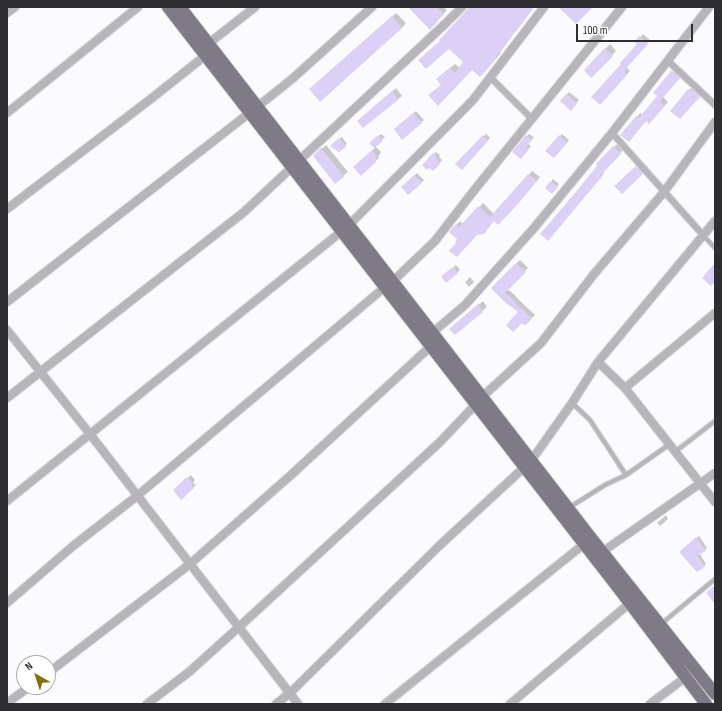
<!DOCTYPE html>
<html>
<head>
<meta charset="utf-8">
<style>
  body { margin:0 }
  #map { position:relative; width:722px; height:711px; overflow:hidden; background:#fbfafd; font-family:"Sofia Sans Condensed",sans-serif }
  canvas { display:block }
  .frame { position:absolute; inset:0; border:8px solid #2e2d32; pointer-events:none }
  .north { position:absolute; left:16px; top:655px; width:40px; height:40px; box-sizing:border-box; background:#fff; border:1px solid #ababad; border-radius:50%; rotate:321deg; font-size:11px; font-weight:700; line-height:16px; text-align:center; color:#2e2d32 }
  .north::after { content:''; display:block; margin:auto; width:14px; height:18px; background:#836f0e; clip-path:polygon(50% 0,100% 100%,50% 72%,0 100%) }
  .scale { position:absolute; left:576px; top:24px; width:117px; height:18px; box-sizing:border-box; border:2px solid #2e2d32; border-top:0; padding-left:5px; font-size:12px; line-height:14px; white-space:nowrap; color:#2e2d32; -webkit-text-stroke:3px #fff; paint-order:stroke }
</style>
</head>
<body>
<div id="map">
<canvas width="722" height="711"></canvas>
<div class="frame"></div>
<div class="north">N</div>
<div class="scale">100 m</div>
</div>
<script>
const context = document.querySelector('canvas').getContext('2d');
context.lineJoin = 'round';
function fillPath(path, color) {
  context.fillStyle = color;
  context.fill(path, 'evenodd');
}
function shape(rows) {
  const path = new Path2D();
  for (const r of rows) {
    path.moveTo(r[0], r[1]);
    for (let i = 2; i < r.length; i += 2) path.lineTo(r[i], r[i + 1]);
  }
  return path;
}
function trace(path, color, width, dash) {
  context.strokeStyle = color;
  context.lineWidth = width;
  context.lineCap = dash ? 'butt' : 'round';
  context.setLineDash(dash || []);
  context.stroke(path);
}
const shadow = shape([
  [410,7,444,7,447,10,430,28],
  [470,7,534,7,500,52,501,53,484,72,472,69,442,85,437,79,442,74,455,64,460,68,464,62,441,41],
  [396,13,406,23,402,28,315,85],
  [643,34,650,40,626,67,630,71,600,103,622,64,638,44,636,42],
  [610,44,616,51,591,76,585,70],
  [676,68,683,74,663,97,668,102,653,119,646,120,632,137,637,117,640,113,643,115,658,96,654,93],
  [693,86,703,92,684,114,689,90],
  [396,88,402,96,397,100,363,117],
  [569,92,579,100,571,109,561,101],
  [416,111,424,120,421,122,398,127],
  [381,134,385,137,375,146,381,152,378,157,379,158,361,175,355,167,375,148,371,143],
  [486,134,490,138,462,169,457,164],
  [529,134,534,137,528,144,531,146,523,155,527,136],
  [562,134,569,140,556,155,547,151],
  [342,137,347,144,345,146,333,143],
  [617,144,623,150,603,172,604,173,551,237,598,166,597,164],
  [326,145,348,172,343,176,314,156],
  [436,152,440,155,439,157,442,160,433,170,424,164],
  [640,163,646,170,622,192,616,186],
  [532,171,540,177,520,201,498,224,495,220,459,239,450,232,460,221,463,224,483,203,494,214],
  [417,173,424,180,408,194,403,187],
  [553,179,559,184,555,190,551,182],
  [520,260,528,268,507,289,516,296,516,297,535,315,525,325,519,312,492,288],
  [456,265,460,270,446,282,445,274],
  [470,277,474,282,469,287,465,282],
  [483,301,487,307,455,334,455,325],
  [191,475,195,480,193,483,196,485,182,499,174,490],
  [666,515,668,519,660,526,657,523],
  [699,536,707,548,700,554,706,564,704,566,681,552]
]);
const building = shape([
  [408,7,436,7,444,14,430,30],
  [468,7,534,7,496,57,497,58,480,77,472,70,438,106,428,95,441,85,436,79,450,68,455,73,463,62,449,49,426,69,418,60,440,41,439,40,466,11],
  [558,7,593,7,576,24],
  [392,16,402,28,320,102,309,89],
  [639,36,648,44,624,71,627,75,600,105,591,97,621,64,620,63,637,44,634,42],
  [605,48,613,56,591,78,584,70],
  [671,71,680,78,660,101,665,106,649,124,646,121,629,142,620,135,636,116,639,118,657,96,653,93],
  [688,89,690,91,692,89,700,97,680,119,670,111],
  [392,91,398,100,363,128,357,121],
  [566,94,577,103,571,111,560,101],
  [413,113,422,123,402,140,394,129],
  [378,135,383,141,374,148,369,143],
  [483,135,488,141,462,170,455,164],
  [526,135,532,140,526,147,529,149,521,159,512,152],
  [559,135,567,143,554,158,545,151],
  [339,138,346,147,339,152,330,146],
  [613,146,621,154,600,176,602,177,593,187,548,241,540,234,575,193,597,166,596,164],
  [321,148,344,177,335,184,313,156],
  [372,150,377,157,376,158,377,159,375,161,376,162,361,176,353,167],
  [433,153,438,159,437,160,441,163,433,171,429,168,427,170,422,165],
  [636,166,643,174,622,194,614,186],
  [528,174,537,181,516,206,498,225,494,221,484,234,477,235,457,257,449,251,456,243,455,242,457,239,449,232,456,224,459,227,478,206,490,217],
  [414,175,422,183,408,195,401,187],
  [550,181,558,187,552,194,545,188],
  [516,263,526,272,505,293,514,300,513,301,532,318,525,326,522,323,513,332,506,325,518,312,501,299,501,298,491,288],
  [715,263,715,282,711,286,702,278],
  [453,267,458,273,446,283,441,276],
  [478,304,483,312,455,335,449,329],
  [187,477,193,484,191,486,194,488,181,500,173,490],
  [696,537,706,551,697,556,705,567,697,572,679,552],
  [715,585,715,604,706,593]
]);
const service = shape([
  [703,235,715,248],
  [572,403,590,420,626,475],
  [676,451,715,421],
  [570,507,605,485,626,475,670,444],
  [661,624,715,579]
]);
const pedestrian = shape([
  [668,61,715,105],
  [491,78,532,119],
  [612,133,703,235]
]);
const minor = shape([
  [7,13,15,7],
  [208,44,255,7],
  [7,113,138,7],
  [7,209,152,98,206,55],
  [349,225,473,100,544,7],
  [393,281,435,241,472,193,622,7],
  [7,302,257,107,292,79,372,7],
  [7,330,90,434,298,704],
  [432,333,465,305,534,228,612,133,709,7],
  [598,362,625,388,715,502],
  [625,388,715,313],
  [482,397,541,343,594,274,664,192,715,122],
  [7,398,244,212,445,24,462,7],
  [7,501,342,231],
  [602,552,715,473],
  [7,603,73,546,137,496,385,287],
  [48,673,190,564,291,475,431,346],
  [7,703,29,687],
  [147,704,189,672,239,627,440,442,476,404],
  [276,704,290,693,439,546,531,461,572,403,598,362,715,221],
  [385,704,584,544],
  [510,704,630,603],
  [650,704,686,677]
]);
const primary = shape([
  [168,7,620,590,706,704],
  [180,7,591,538,715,694]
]);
fillPath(shadow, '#0003');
fillPath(building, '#ddd0f6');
trace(service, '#d6d5d8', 6);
trace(pedestrian, '#d6d5d8', 8);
trace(minor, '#d6d5d8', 10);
trace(primary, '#d6d5d8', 14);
trace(service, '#b7b5bb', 4);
trace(pedestrian, '#b7b5bb', 6);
trace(minor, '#b7b5bb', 8);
trace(primary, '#7f7b86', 12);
</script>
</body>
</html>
